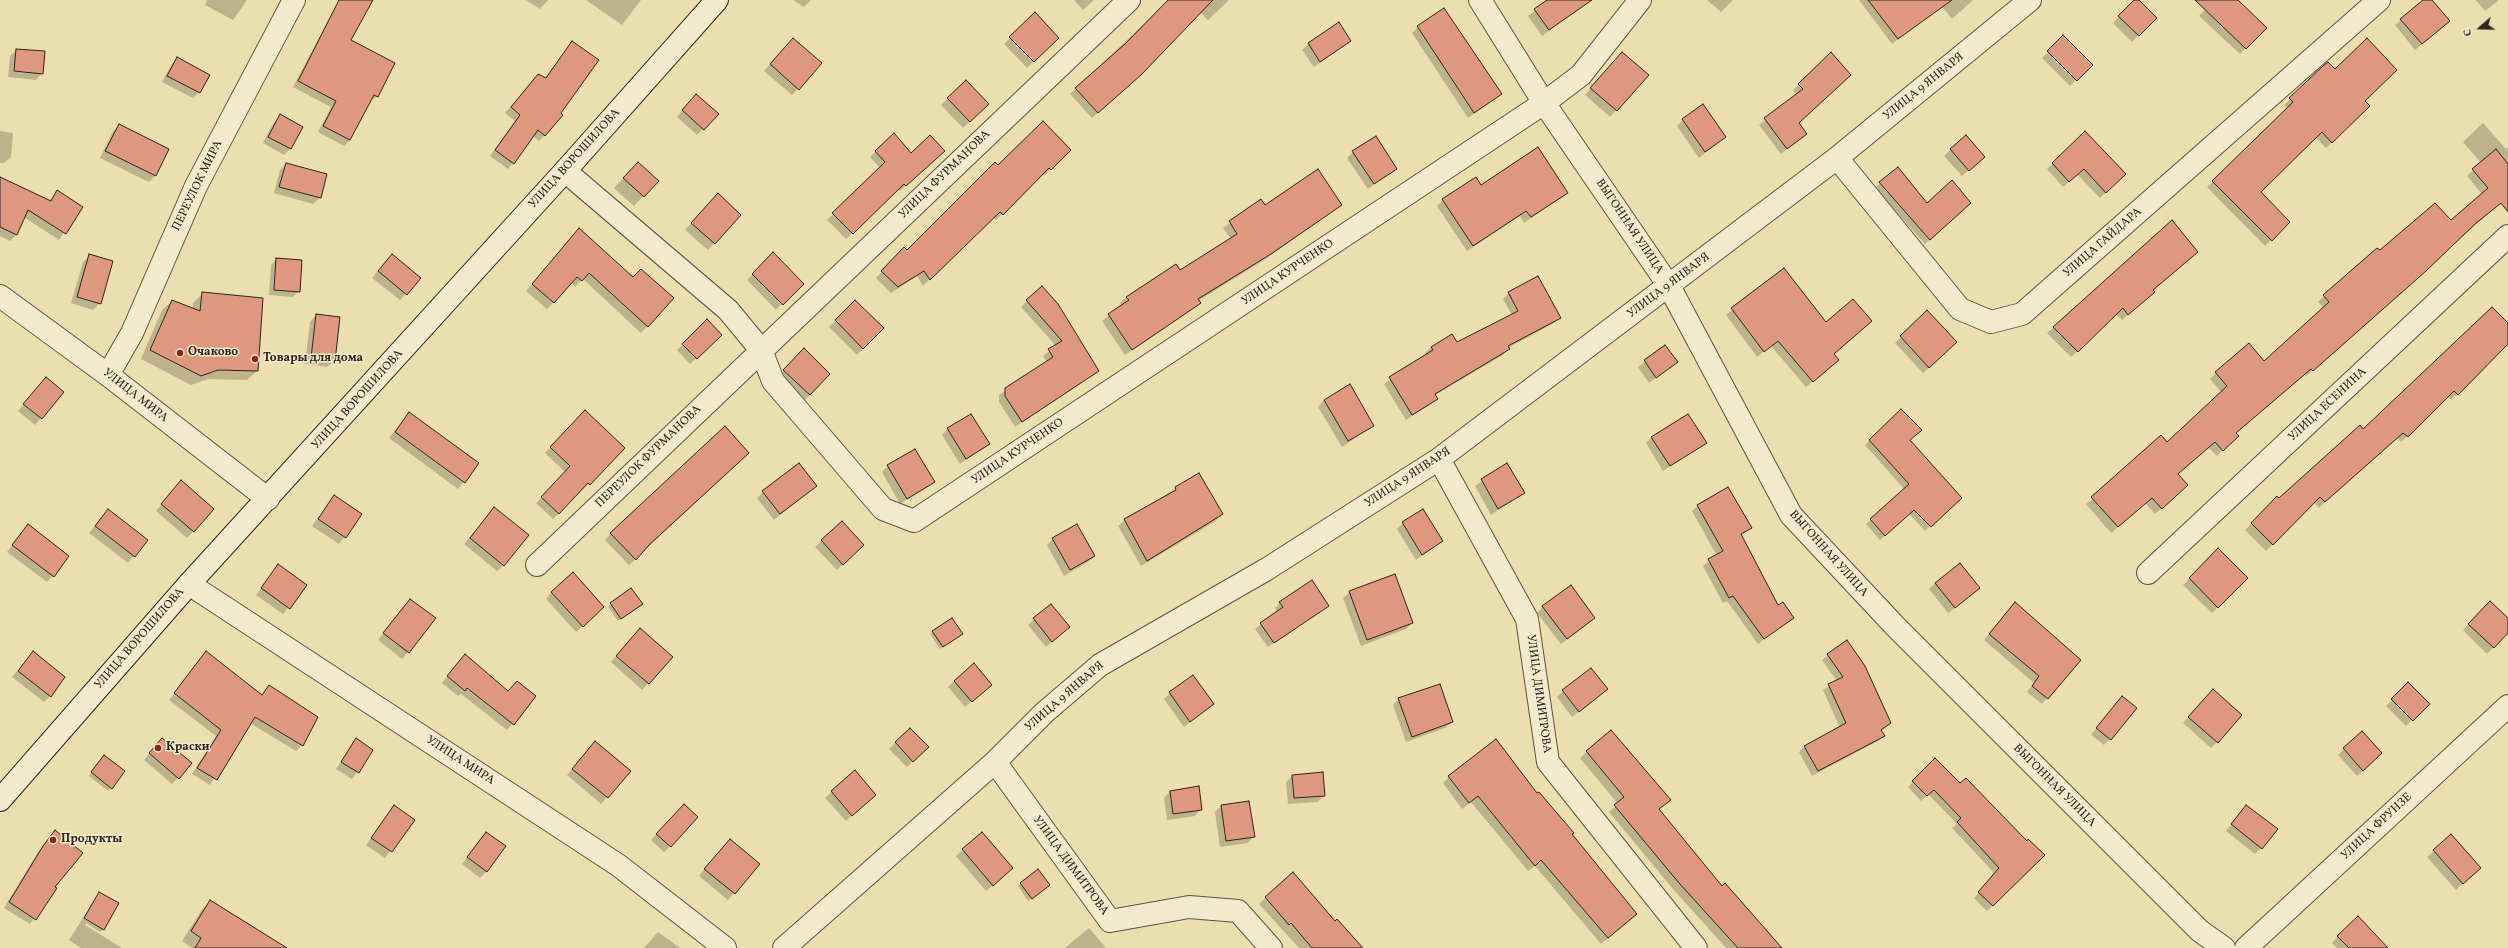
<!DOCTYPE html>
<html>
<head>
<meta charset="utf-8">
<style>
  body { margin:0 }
  #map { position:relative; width:2508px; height:948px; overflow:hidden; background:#ebdfb0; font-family:Vollkorn,serif }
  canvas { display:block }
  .north { position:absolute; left:2460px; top:8px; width:40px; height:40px; -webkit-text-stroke:3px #f2eacc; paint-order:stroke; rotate:250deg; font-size:11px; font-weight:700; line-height:16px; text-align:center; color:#31231c }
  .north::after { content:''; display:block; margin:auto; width:14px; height:18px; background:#31231c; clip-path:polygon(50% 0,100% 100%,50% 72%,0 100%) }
</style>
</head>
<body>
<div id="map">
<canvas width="2508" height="948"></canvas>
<div class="north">С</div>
</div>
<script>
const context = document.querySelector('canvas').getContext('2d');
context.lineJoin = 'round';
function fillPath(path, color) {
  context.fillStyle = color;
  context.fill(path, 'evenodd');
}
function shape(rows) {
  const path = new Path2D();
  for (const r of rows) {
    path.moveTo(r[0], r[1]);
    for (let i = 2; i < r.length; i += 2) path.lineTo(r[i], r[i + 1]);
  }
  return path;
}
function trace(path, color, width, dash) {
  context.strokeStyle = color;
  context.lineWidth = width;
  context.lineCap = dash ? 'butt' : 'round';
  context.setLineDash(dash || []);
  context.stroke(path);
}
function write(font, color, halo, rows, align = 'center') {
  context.font = font + ' Vollkorn,serif';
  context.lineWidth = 3;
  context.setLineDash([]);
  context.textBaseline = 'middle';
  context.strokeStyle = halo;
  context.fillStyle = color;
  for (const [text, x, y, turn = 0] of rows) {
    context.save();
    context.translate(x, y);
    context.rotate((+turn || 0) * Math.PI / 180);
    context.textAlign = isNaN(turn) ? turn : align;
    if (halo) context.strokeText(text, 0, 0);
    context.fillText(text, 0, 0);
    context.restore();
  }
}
const shadow = shape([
  [207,0,247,0,233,20,205,5],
  [339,0,373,0,350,41,378,96,370,101,350,140,344,146,318,132,331,107,293,87],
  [526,0,548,0,540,9],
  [586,0,641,0,622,25],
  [793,0,811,0,804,7],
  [1074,0,1094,0,1083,10],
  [1169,0,1229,0,1208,20,1200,12,1140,74,1092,118,1070,94],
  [1549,0,1566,0,1574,12,1542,36,1528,16],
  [1707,0,1733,0,1721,12],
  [1859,0,1904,0,1920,22,1892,44],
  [1937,0,1973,0,1952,19],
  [2136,0,2155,18,2132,42,2113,23],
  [2214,0,2236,0,2265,28,2240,54,2199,16],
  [2424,0,2430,0,2442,27,2415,50,2395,25],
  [2476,0,2499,0,2485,11],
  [1035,13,1058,38,1027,68,1004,44],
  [1418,27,1501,94,1468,118,1412,33],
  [2063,37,2091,65,2070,86,2042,58],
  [1350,41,1314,67,1302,50,1309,43],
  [572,42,545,135,539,141,533,136,508,169,490,156,515,121,505,113,538,75,545,78],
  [787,45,821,63,792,95,764,71],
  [16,50,42,73,36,80,8,77,10,56],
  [1831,54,1798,123,1800,139,1781,154,1759,125,1797,95,1793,90],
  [177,58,199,92,193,98,162,82,171,65],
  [1616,59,1647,75,1610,117,1585,95],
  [2328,63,2369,106,2326,148,2315,137,2260,192,2289,222,2265,246,2207,187,2287,108,2284,105],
  [966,81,988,104,963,128,941,105],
  [690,101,703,129,697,135,677,117],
  [281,115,302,127,290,149,284,155,263,143,274,122],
  [1683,120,1725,137,1699,158,1677,126],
  [2483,123,2506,149,2508,147,2508,196,2306,376,2304,374,2235,433,2237,436,2217,456,2208,447,2177,474,2181,491,2155,514,2145,503,2111,533,2086,504,2167,444,2222,393,2210,379,2216,373,2249,345,2264,363,2324,308,2318,302,2324,296,2379,252,2451,222,2482,194,2467,176,2481,163,2463,142],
  [119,125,168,149,155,176,149,182,100,158,113,131],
  [0,131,13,133,11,157,4,163,0,163],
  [2085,132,2124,174,2100,198,2077,174,2063,187,2047,169],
  [1965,136,1977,163,1962,176,1944,156],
  [1070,150,1044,176,1042,174,996,220,993,217,923,286,917,276,891,293,876,278,904,249,907,252,998,167],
  [876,151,938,157,900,191,898,189,846,239,827,220,880,168,870,157],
  [1353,152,1396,169,1368,189,1347,158],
  [286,164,326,175,320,198,313,204,274,193,280,170],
  [629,172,657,181,634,206,614,188],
  [0,178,49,201,57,192,81,207,59,240,24,217,16,235,10,241,0,236],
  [1880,183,1927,204,1965,207,1925,244,1875,188],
  [1481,187,1567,193,1524,223,1520,216,1467,251,1437,206,1443,200],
  [712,201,740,215,708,250,685,230],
  [1261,201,1265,206,1341,205,1264,260,1198,301,1199,303,1193,309,1125,355,1102,321,1122,305,1120,303,1126,297,1176,266,1179,271,1231,239,1223,228],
  [579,229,633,278,672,299,641,333,583,279,575,287,571,283,547,309,526,291],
  [773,254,802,284,776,310,747,280],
  [90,256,100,303,93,310,71,303,83,262],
  [277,259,299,291,293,297,269,295,271,265],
  [386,261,420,278,400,300,372,278],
  [1784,269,1826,324,1865,327,1833,355,1832,365,1806,387,1771,346,1757,357,1726,315],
  [2152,290,2147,298,2122,320,2116,314,2071,357,2047,333,2054,327],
  [203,293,257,371,247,380,208,379,191,385,141,359,162,310,172,301,192,310,193,303],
  [1509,293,1559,317,1554,323,1508,348,1503,355,1435,395,1437,398,1431,404,1406,420,1384,384,1427,355,1425,353,1431,347,1452,335,1456,343,1512,315,1503,299],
  [855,301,883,328,857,355,829,327],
  [1027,301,1098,371,1015,427,999,402,999,395,1047,362,1043,356,1056,346,1021,307],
  [1927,312,1955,342,1923,373,1895,343],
  [316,315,338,318,334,361,327,367,305,364,310,322],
  [707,321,721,334,690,364,677,350],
  [2508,325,2508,343,2451,400,2448,397,2401,442,2397,438,2319,508,2314,502,2266,551,2245,530,2277,498,2279,500,2363,430],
  [1665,346,1676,362,1649,383,1638,367],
  [804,350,810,395,804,401,778,377],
  [46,378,41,418,35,425,18,411],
  [1324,400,1373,426,1342,447,1318,407],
  [1901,410,1909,440,1956,502,1925,531,1909,514,1880,540,1866,524,1905,490,1865,445],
  [585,412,624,448,553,519,536,503,565,472,545,453],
  [409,413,478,464,458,489,389,438],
  [948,428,989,444,960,464,942,435],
  [1652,437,1705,443,1663,471,1646,443],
  [742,459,629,565,605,540,611,533],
  [1507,464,1523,493,1491,515,1475,486],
  [888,466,934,482,900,504,882,472],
  [1199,474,1222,514,1216,521,1141,566,1118,526,1125,520],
  [816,486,774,520,757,498,763,492],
  [175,488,213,509,187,538,156,511],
  [334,496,361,515,339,544,312,526],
  [1698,506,1751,528,1740,536,1778,607,1792,617,1758,644,1727,601,1723,603,1703,566,1717,556,1692,511],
  [494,508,504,565,497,571,464,544],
  [108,510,146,540,128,563,89,533],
  [842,522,863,545,837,570,815,547],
  [1403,523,1442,541,1416,560,1397,529],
  [22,532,68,557,47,582,7,552],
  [1053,539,1094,556,1088,562,1064,576,1047,545],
  [2218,550,2247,578,2212,613,2183,585],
  [278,566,305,585,283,614,256,595],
  [1935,583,1972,594,1948,613,1929,589],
  [552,592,597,613,576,632,546,599],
  [1350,592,1412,623,1406,629,1361,646,1343,598],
  [410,600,408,652,402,659,378,640],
  [2490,602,2508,619,2508,632,2487,654,2463,630],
  [1280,603,1328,606,1268,647,1255,629,1277,612,1275,608],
  [611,604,642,604,618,621,608,607],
  [1543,607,1594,618,1561,644,1537,613],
  [2009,610,2079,660,2042,704,2027,692,2034,683,1984,640],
  [1034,619,1069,627,1046,647,1028,625],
  [933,632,959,636,940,649,930,634],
  [634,635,672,657,642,690,611,662],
  [1847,641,1890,722,1880,731,1884,736,1878,741,1812,776,1799,752,1805,746,1840,728,1823,690,1837,681,1822,660],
  [206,652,261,695,269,686,302,745,296,751,250,723,210,785,192,774,216,736,169,700],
  [33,653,50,696,44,702,12,677],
  [459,662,508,692,535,696,507,730,461,694,458,696,442,683],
  [973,664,984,691,965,707,948,687],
  [2408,684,2428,704,2406,726,2386,706],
  [1606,689,1572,717,1557,697,1563,691],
  [1170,693,1213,704,1184,727,1164,699],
  [2206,697,2217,742,2211,748,2183,723],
  [1399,698,1452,722,1445,728,1406,742,1393,705],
  [2116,703,2110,739,2104,745,2091,735],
  [910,729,927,747,907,767,889,749],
  [1611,731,1663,806,1658,810,1722,888,1725,884,1781,948,1726,948,1673,889,1609,812,1618,804,1580,758],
  [356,740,372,750,352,779,336,769],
  [595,743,629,771,601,804,567,775],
  [156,745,178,778,172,784,144,760],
  [2344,749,2375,760,2357,776,2338,755],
  [101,759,111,788,108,791,89,776],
  [1935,759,1960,784,2043,855,1987,911,1974,898,1995,874,1952,828,1957,824,1928,794,1921,801,1908,787],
  [854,772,868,802,846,821,825,798],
  [1292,776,1324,796,1317,802,1288,804,1286,782],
  [1449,777,1537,795,1571,834,1629,920,1601,944,1535,866,1528,871,1471,802,1462,809,1443,783],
  [1198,787,1201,809,1195,816,1167,820,1164,798,1170,791],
  [1221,806,1254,836,1248,843,1220,847,1215,812],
  [2247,806,2261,848,2255,854,2226,831],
  [394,807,413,820,385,858,366,845],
  [678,811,670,846,664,852,651,840],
  [486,833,487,871,480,878,462,864],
  [982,833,1006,874,986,891,956,856],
  [2451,836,2473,874,2456,890,2427,857],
  [51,837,53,887,55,888,30,924,4,908,38,852],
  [724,846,758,864,728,900,699,876],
  [1293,873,1354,948,1299,948,1259,904],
  [1021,884,1046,888,1028,901,1018,886],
  [97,896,103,929,100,932,86,923,85,925,122,948,81,948,69,940],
  [210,901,285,948,192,948,182,941,201,911],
  [1089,928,1106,948,1065,948],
  [658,932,680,948,644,948],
  [2338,936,2371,948,2337,948,2332,943]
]);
const building = shape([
  [339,0,373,0,351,40,395,63,378,97,374,95,350,140,323,126,336,101,298,81,339,0],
  [1168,0,1213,0,1141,75,1098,113,1075,88,1125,44,1168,0],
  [1547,0,1592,0,1549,30,1534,9,1547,0],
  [1868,0,1952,0,1898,39,1868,0],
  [2134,0,2139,0,2157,18,2139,36,2118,16,2134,0],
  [2195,0,2238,0,2267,28,2246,49,2195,0],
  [2423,0,2432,0,2450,21,2422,44,2400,19,2423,0],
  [1444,8,1502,94,1474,113,1417,26,1444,8],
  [1035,12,1059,38,1034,62,1009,37,1035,12],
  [1339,22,1351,41,1320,62,1308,43,1339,22],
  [2063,35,2093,65,2077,81,2047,51,2063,35],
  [793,38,822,63,799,90,770,64,793,38],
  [2367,38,2397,70,2365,101,2370,106,2332,143,2322,132,2265,188,2261,192,2290,222,2272,241,2212,181,2293,102,2289,98,2323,66,2328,62,2335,69,2367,38],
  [572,41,599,60,561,113,563,115,545,136,538,130,514,164,495,150,520,115,511,107,538,74,546,78,572,41],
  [16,49,45,51,43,74,14,71,16,49],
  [1622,52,1649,75,1617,111,1590,88,1622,52],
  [1831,52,1851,75,1799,123,1807,134,1787,149,1764,118,1803,89,1798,84,1831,52],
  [177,57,210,75,200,93,167,76,177,57],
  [966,80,989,104,970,122,947,98,966,80],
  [696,94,719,114,704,130,682,110,696,94],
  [1703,104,1726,137,1705,152,1682,119,1703,104],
  [280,114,303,127,291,149,268,137,280,114],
  [1043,121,1071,150,1051,170,1049,168,1003,215,1000,212,930,280,924,271,898,287,881,271,904,247,907,250,995,162,998,165,1043,121],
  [119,124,169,149,156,176,105,151,119,124],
  [2085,131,2126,174,2106,193,2084,169,2069,182,2052,163,2085,131],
  [894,133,911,153,930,135,945,151,906,186,904,184,853,234,832,213,885,162,875,151,894,133],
  [1966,135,1985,157,1969,171,1950,149,1966,135],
  [1376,136,1397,169,1374,184,1352,151,1376,136],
  [1538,147,1568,193,1531,217,1526,211,1473,246,1442,199,1476,177,1481,185,1538,147],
  [2496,149,2508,164,2508,212,2501,203,2475,224,2426,271,2313,371,2311,369,2236,433,2239,436,2223,451,2215,442,2178,474,2188,485,2162,509,2152,498,2118,527,2091,497,2161,435,2167,442,2227,386,2215,372,2249,343,2264,361,2329,302,2323,295,2377,248,2380,250,2435,203,2451,220,2488,188,2472,169,2496,149],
  [638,162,659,181,644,197,623,178,638,162],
  [286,163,327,174,321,198,279,187,286,163],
  [1898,167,1927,203,1952,180,1971,203,1930,240,1879,182,1898,167],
  [1318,169,1342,205,1271,254,1198,299,1201,303,1132,350,1108,314,1129,300,1126,297,1176,264,1180,270,1237,234,1229,221,1261,199,1265,205,1318,169],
  [0,177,51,201,57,190,83,207,66,234,28,210,17,235,0,227,0,177],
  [718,193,741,215,715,244,691,223,718,193],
  [2172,220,2198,252,2153,290,2155,292,2128,315,2123,308,2078,352,2053,327,2172,220],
  [579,228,633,277,641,269,674,298,648,327,589,273,582,281,577,277,554,303,532,284,579,228],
  [773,252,804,284,783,305,752,274,773,252],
  [89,254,113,261,101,304,77,297,89,254],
  [392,254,421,278,407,295,378,271,392,254],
  [276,258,302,260,300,292,274,290,276,258],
  [1784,268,1826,322,1853,299,1872,321,1834,354,1839,360,1813,382,1778,341,1764,352,1731,308,1784,268],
  [1538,276,1561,318,1508,346,1510,349,1435,394,1438,399,1412,415,1389,377,1433,350,1431,347,1452,334,1457,342,1518,311,1508,292,1538,276],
  [1042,286,1058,304,1099,371,1022,422,1005,396,1005,388,1053,357,1048,349,1062,341,1026,300,1042,286],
  [202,292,263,298,258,371,218,370,201,376,150,350,172,300,200,311,202,292],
  [855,300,884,328,863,349,835,320,855,300],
  [2492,307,2508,323,2508,344,2458,395,2454,391,2408,437,2403,433,2325,502,2320,497,2273,545,2251,523,2277,496,2279,498,2360,425,2363,429,2492,307],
  [1927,310,1957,342,1929,368,1900,336,1927,310],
  [316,314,340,317,335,361,311,358,316,314],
  [707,319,722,335,697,359,682,344,707,319],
  [1665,345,1678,362,1656,378,1644,360,1665,345],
  [804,348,830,374,810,395,783,370,804,348],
  [46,377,64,392,42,419,23,404,46,377],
  [1350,384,1374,426,1348,441,1324,400,1350,384],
  [1901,409,1922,430,1910,440,1962,498,1931,527,1914,510,1885,536,1870,519,1909,484,1869,440,1901,409],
  [585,410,625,448,590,485,588,483,559,514,541,497,570,466,550,447,585,410],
  [409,412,479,463,465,483,395,432,409,412],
  [971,414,990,444,966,459,947,428,971,414],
  [1688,414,1707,443,1670,466,1651,437,1688,414],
  [725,426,749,453,649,545,636,560,610,533,725,426],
  [915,449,935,482,907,499,887,465,915,449],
  [799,463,817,486,780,514,762,491,799,463],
  [1507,463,1525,493,1498,509,1481,479,1507,463],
  [1199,473,1223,514,1147,561,1124,519,1176,490,1175,487,1199,473],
  [181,480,214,509,194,532,161,504,181,480],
  [1728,487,1752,528,1741,534,1778,605,1783,602,1794,618,1764,639,1733,596,1729,598,1708,559,1723,551,1697,505,1728,487],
  [334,495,362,514,346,538,318,519,334,495],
  [494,507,529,535,504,566,470,538,494,507],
  [108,509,148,540,135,557,95,526,108,509],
  [1423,509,1443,541,1422,555,1402,522,1423,509],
  [842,521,864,545,843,565,821,540,842,521],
  [28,524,69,556,54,577,12,545,28,524],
  [1077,524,1095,556,1070,570,1052,538,1077,524],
  [2218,548,2248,578,2218,608,2189,578,2218,548],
  [1960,563,1980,588,1955,608,1935,583,1960,563],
  [278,564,307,585,290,609,261,588,278,564],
  [573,572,604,607,583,627,551,592,573,572],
  [1395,574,1413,623,1367,640,1349,591,1395,574],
  [1312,580,1329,606,1274,643,1260,623,1283,607,1279,602,1312,580],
  [1571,585,1595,618,1567,639,1542,606,1571,585],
  [631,588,643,604,621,619,610,603,631,588],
  [410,599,436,618,409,653,383,633,410,599],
  [2490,601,2508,618,2508,633,2494,648,2468,624,2490,601],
  [2015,602,2081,660,2048,699,2032,686,2039,676,1989,634,2015,602],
  [1051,604,1070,627,1052,642,1033,618,1051,604],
  [952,618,963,634,943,647,932,631,952,618],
  [640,628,673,657,649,684,616,656,640,628],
  [1847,640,1865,666,1891,723,1881,730,1885,736,1818,771,1804,746,1846,723,1828,684,1843,677,1827,654,1847,640],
  [33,651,65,677,51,697,18,671,33,651],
  [206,651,262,695,269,685,318,717,303,746,255,717,217,780,197,768,221,730,174,693,206,651],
  [465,654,508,691,517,681,536,696,514,725,467,688,465,691,447,676,465,654],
  [974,663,992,685,972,702,954,681,974,663],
  [1591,668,1608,689,1579,712,1562,690,1591,668],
  [1193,675,1214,704,1190,722,1169,692,1193,675],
  [2408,682,2430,704,2413,721,2391,699,2408,682],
  [1440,684,1453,722,1412,737,1398,698,1440,684],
  [2213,689,2242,715,2218,743,2188,717,2213,689],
  [2122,696,2137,708,2111,740,2096,728,2122,696],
  [910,728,929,747,913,762,895,742,910,728],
  [1611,730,1671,800,1659,809,1722,886,1725,883,1782,948,1738,948,1679,883,1614,805,1624,797,1586,751,1611,730],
  [2362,731,2382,753,2363,771,2343,748,2362,731],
  [162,738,192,763,179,779,149,753,162,738],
  [356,738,373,750,359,773,341,762,356,738],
  [1496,739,1537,793,1539,792,1574,833,1572,834,1637,914,1608,938,1541,860,1535,866,1478,796,1469,803,1448,776,1496,739],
  [595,741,631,771,608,798,572,769,595,741],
  [104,755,125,771,112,789,91,772,104,755],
  [1935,758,1960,783,1966,778,2027,841,2028,839,2045,855,1993,906,1978,892,1999,868,1957,822,1961,818,1934,790,1927,796,1912,781,1935,758],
  [855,770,876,795,852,816,831,791,855,770],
  [1323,772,1325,796,1294,798,1292,775,1323,772],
  [1199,786,1202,810,1173,814,1170,791,1199,786],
  [1249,801,1255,837,1226,841,1221,805,1249,801],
  [684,804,698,817,671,847,656,834,684,804],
  [394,805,415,820,392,852,371,838,394,805],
  [2246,805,2278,829,2262,849,2231,824,2246,805],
  [55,830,83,853,55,887,57,888,36,920,9,902,43,846,55,830],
  [486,832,506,846,487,872,467,857,486,832],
  [982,832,1013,868,993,886,962,849,982,832],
  [2451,834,2481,868,2463,884,2433,850,2451,834],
  [730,839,760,864,735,894,704,869,730,839],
  [1038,869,1050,885,1032,899,1020,883,1038,869],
  [1293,872,1335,921,1337,919,1363,948,1312,948,1291,923,1289,925,1265,897,1293,872],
  [99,892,119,903,104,930,84,918,99,892],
  [210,900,287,948,195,948,201,938,191,931,210,900],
  [2358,916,2388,948,2349,948,2337,936,2358,916]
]);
const minor = shape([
  [1480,0,1544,103,1669,286,1791,515,1895,626,2200,931,2224,948],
  [1837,158,1960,309,1991,322,2022,314,2379,0],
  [565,171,728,310,761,350,773,381,883,509,914,521,1544,103,1581,75,1640,0],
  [0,296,108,375,268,499],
  [108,375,132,333,196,186,294,0],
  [1439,459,1527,619,1548,762,1696,948],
  [537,565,1129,0],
  [2148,573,2508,236],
  [189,584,618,865,725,948],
  [995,762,1110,921,1189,907,1238,911,1271,948],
  [784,948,995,762,1045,712,1100,665,1267,569,1439,459,1837,158,2030,0],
  [2246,948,2508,706]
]);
const secondary = shape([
  [0,800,189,584,565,171,717,0]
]);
const markers = [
  [180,353,4,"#8f2418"],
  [255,359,4,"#8f2418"],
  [158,748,4,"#8f2418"],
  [53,840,4,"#8f2418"]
];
const streetNames = [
  ["УЛИЦА 9 ЯНВАРЯ",1924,87,-39],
  ["УЛИЦА ВОРОШИЛОВА",575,159,-48],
  ["УЛИЦА ФУРМАНОВА",945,175,-44],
  ["ПЕРЕУЛОК МИРА",198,186,-64],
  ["ВЫГОННАЯ УЛИЦА",1629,227,56],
  ["УЛИЦА ГАЙДАРА",2103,243,-41],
  ["УЛИЦА КУРЧЕНКО",1288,273,-34],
  ["УЛИЦА 9 ЯНВАРЯ",1669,286,-37],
  ["УЛИЦА МИРА",135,396,38],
  ["УЛИЦА ВОРОШИЛОВА",358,400,-48],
  ["УЛИЦА ЕСЕНИНА",2328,405,-43],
  ["УЛИЦА КУРЧЕНКО",1018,452,-34],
  ["ПЕРЕУЛОК ФУРМАНОВА",649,457,-44],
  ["УЛИЦА 9 ЯНВАРЯ",1408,478,-33],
  ["ВЫГОННАЯ УЛИЦА",1828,554,48],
  ["УЛИЦА ВОРОШИЛОВА",140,639,-49],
  ["УЛИЦА ДИМИТРОВА",1538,694,82],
  ["УЛИЦА 9 ЯНВАРЯ",1065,697,-41],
  ["УЛИЦА МИРА",460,761,33],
  ["ВЫГОННАЯ УЛИЦА",2054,786,45],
  ["УЛИЦА ФРУНЗЕ",2377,827,-43],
  ["УЛИЦА ДИМИТРОВА",1070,866,54]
];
const poiNames = [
  ["Очаково",188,353],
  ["Товары для дома",263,359],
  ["Краски",166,748],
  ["Продукты",61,840]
];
fillPath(shadow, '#0003');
fillPath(building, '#de9880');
trace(building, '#31231c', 1);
trace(minor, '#605241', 24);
trace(secondary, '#31231c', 24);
trace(minor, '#f2eacc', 22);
trace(secondary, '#f2eacc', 22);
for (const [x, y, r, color] of markers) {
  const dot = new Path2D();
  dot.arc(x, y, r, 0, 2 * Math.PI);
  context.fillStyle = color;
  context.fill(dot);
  trace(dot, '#f2eacc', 1.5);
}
write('12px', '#31231c', '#f2eacc', streetNames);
write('bold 12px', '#31231c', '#f2eacc', poiNames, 'left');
</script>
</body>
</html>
